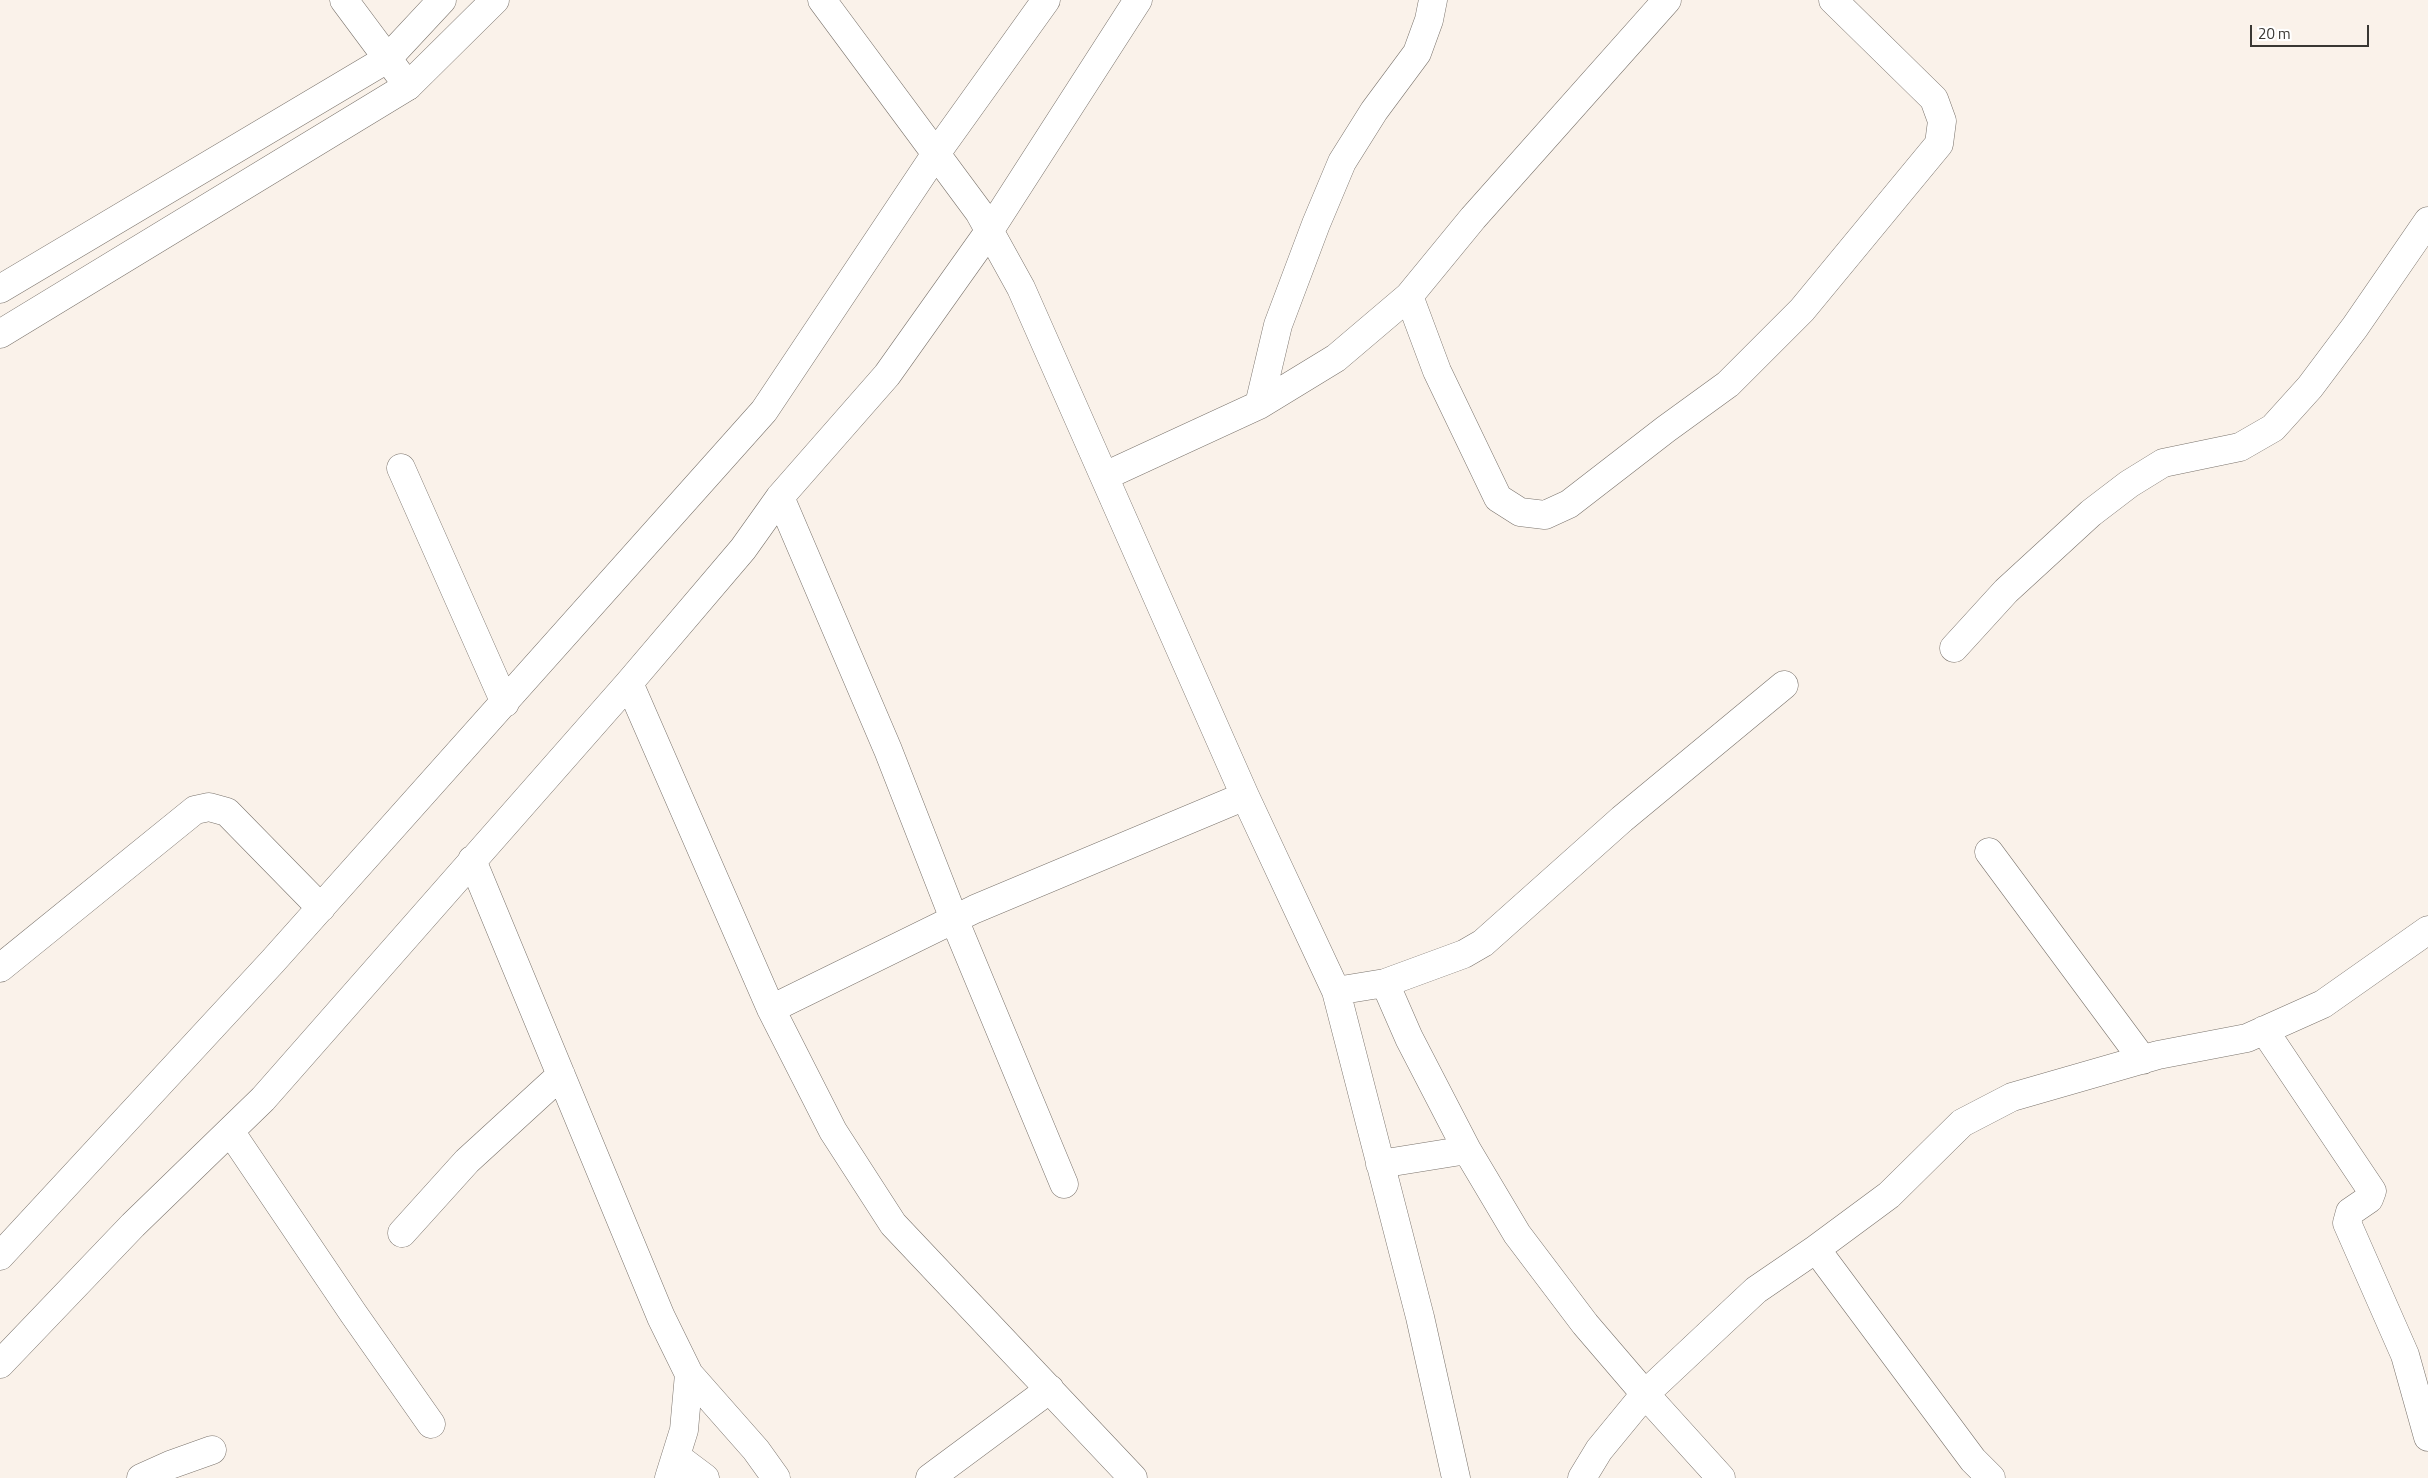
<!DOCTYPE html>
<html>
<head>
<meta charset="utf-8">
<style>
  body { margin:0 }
  #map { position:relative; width:2428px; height:1478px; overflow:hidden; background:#faf2ea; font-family:"Titillium Web",sans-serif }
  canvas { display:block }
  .scale { position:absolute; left:2250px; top:25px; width:119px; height:22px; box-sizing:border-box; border:2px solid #393733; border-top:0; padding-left:6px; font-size:15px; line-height:18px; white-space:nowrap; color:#393733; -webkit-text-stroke:4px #fff; paint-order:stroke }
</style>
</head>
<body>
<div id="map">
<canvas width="2428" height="1478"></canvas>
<div class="scale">20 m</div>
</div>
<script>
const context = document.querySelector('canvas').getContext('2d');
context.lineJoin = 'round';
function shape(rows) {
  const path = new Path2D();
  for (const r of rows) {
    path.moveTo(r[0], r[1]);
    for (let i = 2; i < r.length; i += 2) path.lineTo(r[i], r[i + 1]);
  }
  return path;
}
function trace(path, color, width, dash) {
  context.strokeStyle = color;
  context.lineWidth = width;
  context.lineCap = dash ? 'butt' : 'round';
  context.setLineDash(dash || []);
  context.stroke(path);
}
const minor = shape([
  [344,0,408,86],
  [822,0,979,212,1021,288,1245,796,1336,991,1420,1317,1456,1478],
  [1409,296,1437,371,1498,498,1520,512,1545,515,1569,504,1666,429,1728,384,1802,310,1939,144,1942,121,1934,99,1833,0],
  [1259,405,1278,325,1316,224,1342,162,1374,111,1417,53,1429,20,1433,0],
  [401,468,505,703],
  [1105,476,1259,405,1336,358,1409,296,1473,218,1667,0],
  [780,497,888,750,954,919,1064,1184],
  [1954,648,2006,591,2091,513,2129,484,2163,463,2240,447,2273,428,2310,387,2355,327,2428,221],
  [629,683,771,1009,833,1131,893,1224,1133,1478],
  [1989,852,2143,1060],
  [472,860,661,1317,689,1374,756,1450,776,1478],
  [0,968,195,810,209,807,227,812,321,908],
  [1385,983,1464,954,1483,943,1622,819,1784,685],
  [1336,991,1385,983,1409,1038,1467,1150,1517,1234,1585,1324,1645,1394,1721,1478],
  [771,1009,975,909,1245,796],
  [2264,1030,2372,1191,2369,1199,2350,1212,2347,1223,2405,1355,2428,1437],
  [230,1131,353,1313,431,1424],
  [1380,1164,1467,1150],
  [402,1233,467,1161,561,1075],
  [1816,1249,1973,1460,1991,1478],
  [0,1256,273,961,764,411,935,155,1046,0],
  [0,1364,133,1225,263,1099,629,683,743,549,780,497,887,375,990,230,1138,0],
  [677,1457,705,1478],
  [141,1478,170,1465,212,1450],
  [669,1478,684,1430,689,1374],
  [930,1478,1050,1389],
  [1582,1478,1599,1450,1645,1394,1756,1290,1816,1249,1889,1195,1962,1123,2012,1097,2158,1055,2247,1038,2323,1004,2428,930]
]);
const major = shape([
  [0,289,387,59,442,0],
  [0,334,408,86,495,0]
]);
trace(minor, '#7a736c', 29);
trace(major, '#7a736c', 29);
trace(minor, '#fff', 28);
trace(major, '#fff', 28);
</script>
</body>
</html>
